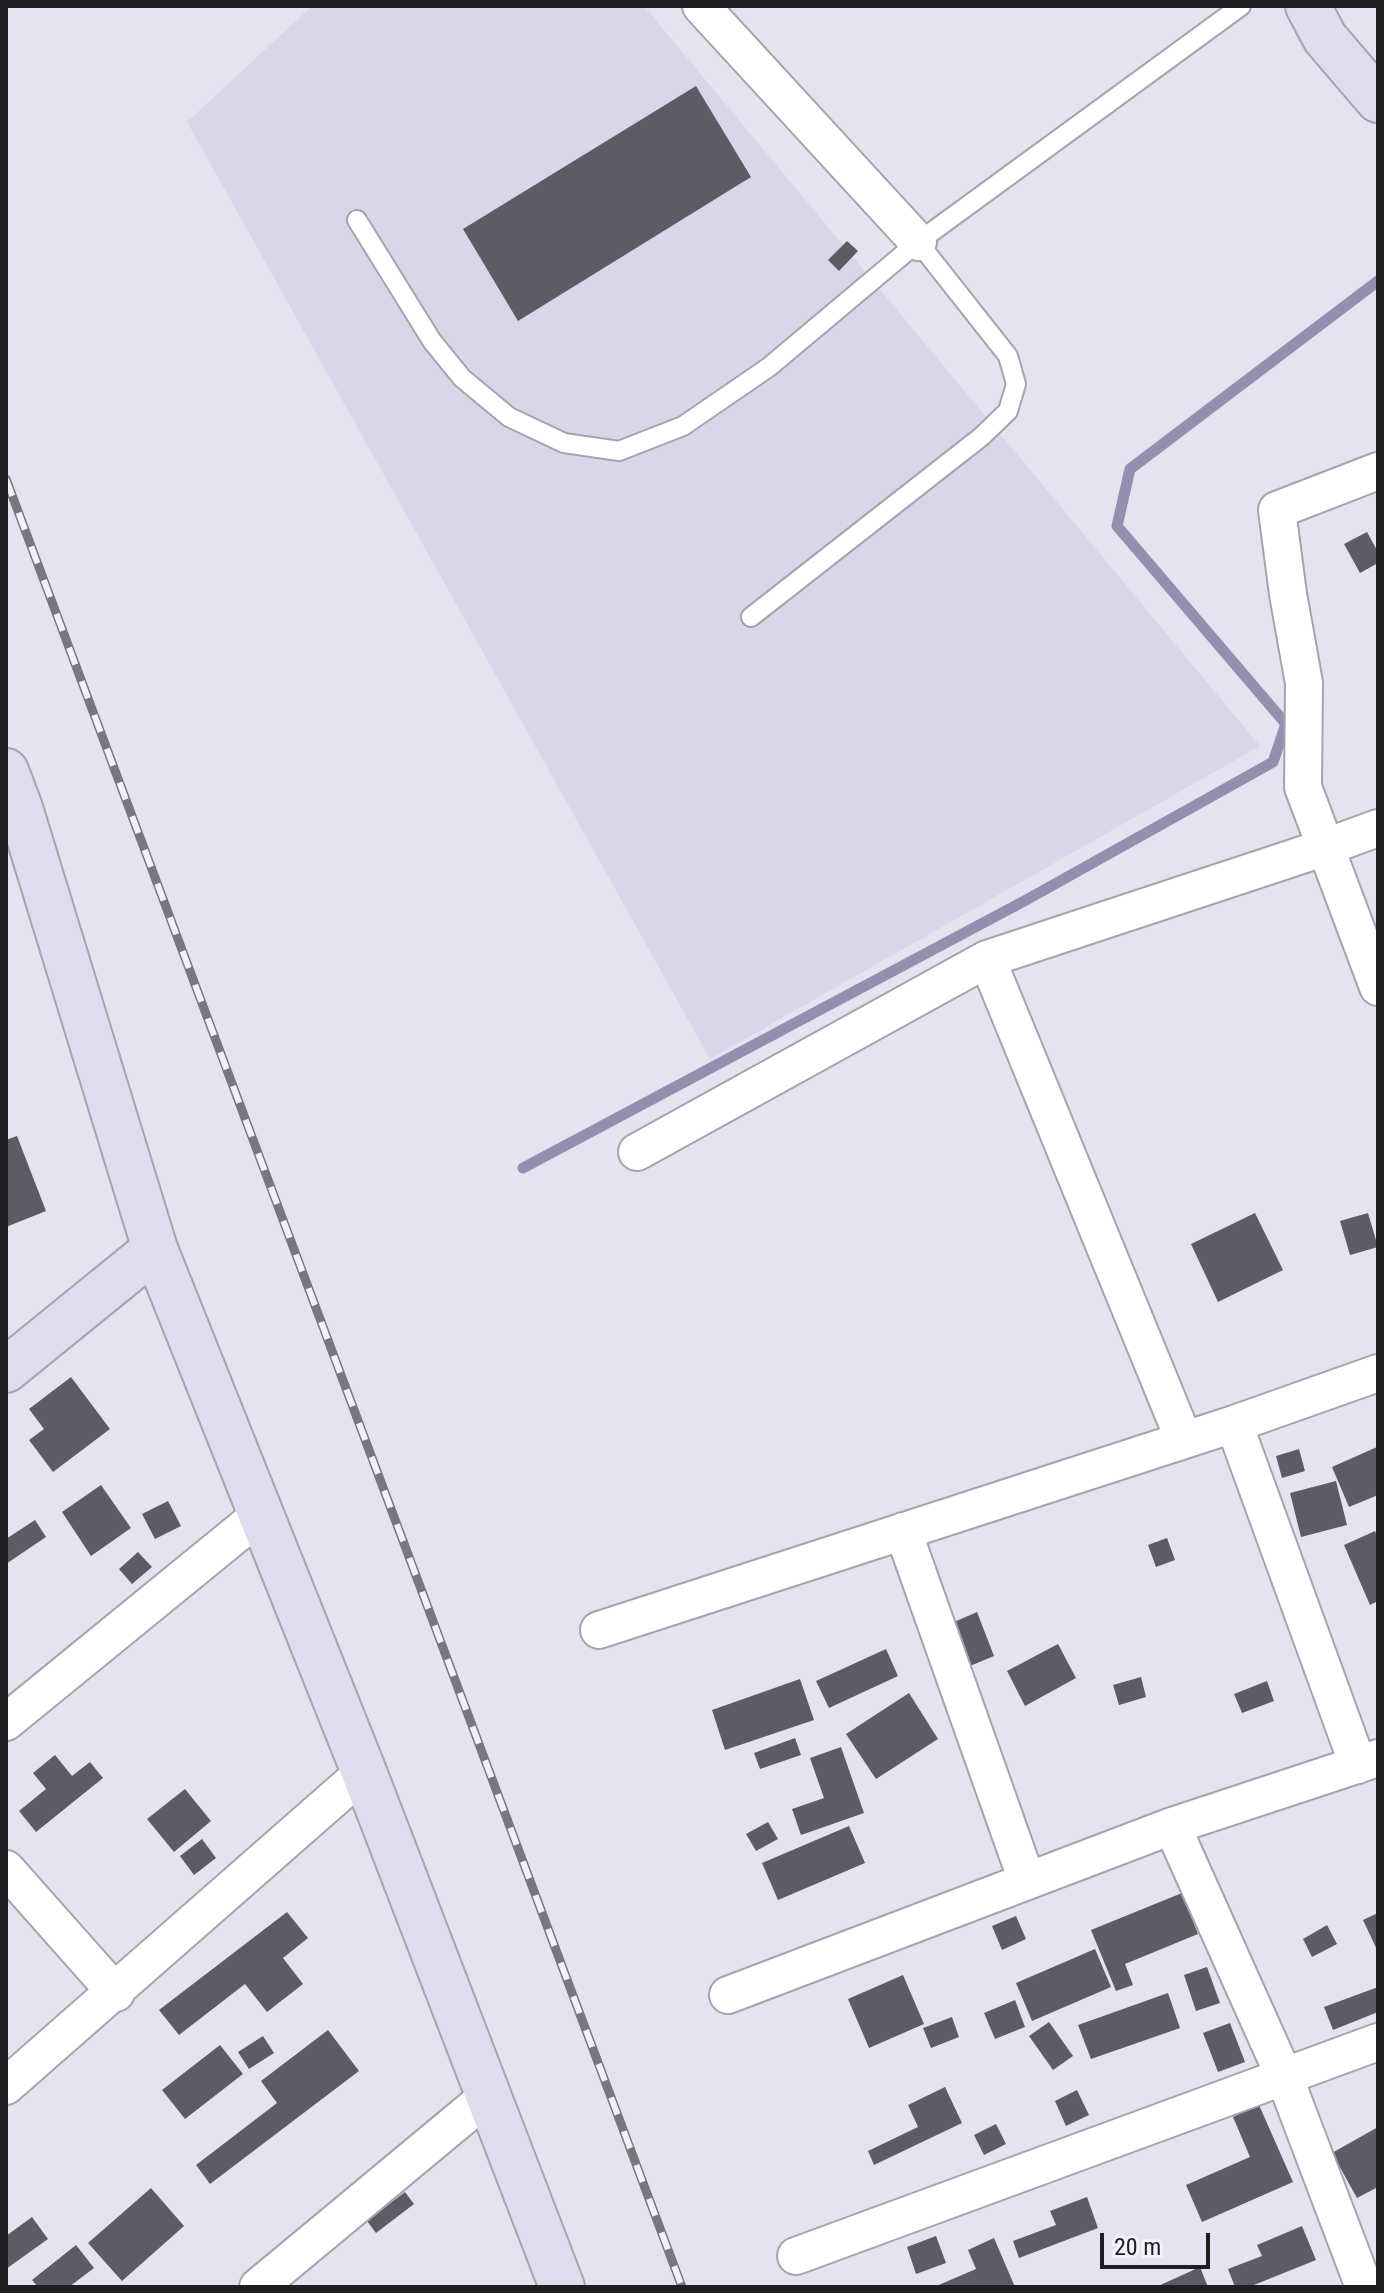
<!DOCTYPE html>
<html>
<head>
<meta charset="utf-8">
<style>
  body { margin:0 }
  #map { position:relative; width:1384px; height:2293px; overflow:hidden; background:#e5e3ef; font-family:"Roboto Condensed",sans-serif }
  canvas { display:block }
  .frame { position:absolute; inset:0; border:8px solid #1e1d22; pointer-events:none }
  .scale { position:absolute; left:1100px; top:2233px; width:110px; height:36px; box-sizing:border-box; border:4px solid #1e1d22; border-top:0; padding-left:10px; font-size:24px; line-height:28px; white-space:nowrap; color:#1e1d22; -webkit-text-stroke:6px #f3f0fc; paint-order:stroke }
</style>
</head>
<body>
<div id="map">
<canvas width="1384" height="2293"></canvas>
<div class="frame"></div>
<div class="scale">20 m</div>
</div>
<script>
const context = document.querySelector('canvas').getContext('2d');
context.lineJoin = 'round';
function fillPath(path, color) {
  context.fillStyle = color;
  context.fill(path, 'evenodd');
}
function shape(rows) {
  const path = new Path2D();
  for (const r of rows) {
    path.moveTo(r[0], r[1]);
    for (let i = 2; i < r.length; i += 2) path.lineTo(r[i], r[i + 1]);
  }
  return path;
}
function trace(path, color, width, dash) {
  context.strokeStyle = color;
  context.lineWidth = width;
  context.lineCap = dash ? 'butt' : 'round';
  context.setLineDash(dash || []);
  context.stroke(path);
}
const built = shape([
  [312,6,644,6,1260,746,710,1059,187,122]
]);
const stream = shape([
  [523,1168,1028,899,1273,762,1286,724,1117,526,1130,469,1378,281]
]);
const building = shape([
  [696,86,751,177,518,321,463,229],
  [847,241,858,251,839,271,828,260],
  [1367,532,1378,552,1378,563,1360,573,1344,544],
  [17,1136,46,1211,6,1227,6,1140],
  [1255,1213,1283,1270,1218,1302,1191,1244],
  [1368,1213,1378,1247,1350,1255,1340,1221],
  [71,1377,110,1429,53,1472,29,1440,44,1429,29,1409],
  [1377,1447,1378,1495,1349,1507,1332,1467],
  [1299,1449,1305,1471,1282,1478,1276,1456],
  [1336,1481,1347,1525,1301,1537,1290,1493],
  [101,1485,131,1528,91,1556,62,1512],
  [168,1501,181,1526,155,1539,142,1514],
  [35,1520,46,1537,6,1564,6,1539],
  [1375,1531,1378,1538,1378,1601,1370,1605,1344,1545],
  [1167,1538,1175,1560,1156,1567,1148,1545],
  [138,1552,152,1567,132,1584,119,1569],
  [977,1612,994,1656,970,1666,952,1623],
  [1058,1644,1076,1678,1025,1706,1007,1671],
  [886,1649,898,1676,829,1708,816,1681],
  [1141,1677,1146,1697,1119,1705,1113,1685],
  [800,1679,814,1720,725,1750,712,1710],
  [1267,1681,1274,1701,1242,1713,1234,1694],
  [909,1693,938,1739,876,1779,846,1734],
  [795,1738,801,1755,760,1769,754,1753],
  [841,1747,864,1813,801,1835,792,1809,824,1798,810,1758],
  [55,1755,72,1776,90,1762,103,1778,36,1832,19,1811,46,1789,33,1773],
  [185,1789,211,1821,174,1852,147,1819],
  [768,1822,778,1839,756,1851,746,1834],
  [849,1826,865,1863,778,1900,762,1863],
  [202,1839,216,1858,194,1875,180,1856],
  [1182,1893,1198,1934,1125,1964,1133,1985,1116,1991,1091,1930],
  [287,1912,308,1938,283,1958,303,1984,267,2012,245,1984,179,2035,159,2010],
  [1378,1913,1378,1952,1363,1920],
  [1016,1916,1026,1939,1002,1950,992,1926],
  [1327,1925,1337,1944,1312,1957,1303,1939],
  [1095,1949,1111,1987,1032,2021,1016,1983],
  [1207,1967,1220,2003,1196,2011,1184,1975],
  [903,1975,924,2024,869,2048,848,1999],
  [1378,1987,1378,2012,1333,2030,1324,2007],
  [1168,1993,1180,2028,1091,2059,1078,2025],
  [1015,2000,1025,2027,995,2039,984,2013],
  [952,2017,959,2037,931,2048,923,2028],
  [1049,2022,1073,2056,1053,2070,1029,2036],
  [1230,2023,1245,2062,1218,2072,1203,2033],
  [328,2030,359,2071,210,2184,196,2165,277,2103,261,2081],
  [263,2036,274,2053,249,2069,238,2052],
  [220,2045,243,2074,185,2119,162,2090],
  [945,2087,962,2123,874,2165,868,2151,918,2127,908,2105],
  [1077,2090,1089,2115,1066,2126,1055,2101],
  [1259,2105,1293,2182,1202,2222,1186,2185,1250,2157,1233,2117],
  [996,2124,1006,2144,984,2155,974,2135],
  [1378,2127,1378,2187,1357,2198,1332,2153],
  [151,2188,184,2226,122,2281,88,2243],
  [405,2192,414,2204,376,2233,367,2221],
  [1087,2197,1098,2228,1019,2258,1013,2241,1056,2225,1050,2211],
  [32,2217,48,2239,6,2269,6,2236],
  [1302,2226,1316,2260,1249,2287,1235,2287,1228,2269,1262,2256,1257,2245],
  [936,2236,946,2263,916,2274,907,2247],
  [994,2238,1015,2287,934,2287,976,2269,968,2250],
  [76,2245,94,2268,69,2287,38,2287,32,2280],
  [1200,2267,1208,2287,1156,2287]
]);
const lane = shape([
  [357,220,432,341,462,378,509,417,564,443,619,451,683,426,769,367,918,242,1241,6],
  [751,617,981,437,1008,411,1016,384,1008,356,918,242]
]);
const street = shape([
  [701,6,918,242],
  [1378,471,1277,510,1288,594,1304,683,1303,787,1378,987],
  [987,959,1184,1440],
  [637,1152,987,959,1326,847,1378,828],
  [1234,1424,1358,1765],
  [903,1531,1027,1881],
  [599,1630,1234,1424,1378,1373],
  [6,1722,261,1514],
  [1172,1826,1284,2076,1364,2287],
  [6,1869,116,1993],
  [728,1995,1172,1826,1378,1758],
  [6,2086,364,1772],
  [796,2256,1378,2042],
  [258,2287,488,2096]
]);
const secondary = shape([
  [1308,6,1325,38,1378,100],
  [6,771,20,808,155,1249,364,1772,562,2287],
  [6,1370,155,1249]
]);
const rail = shape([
  [6,479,682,2287]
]);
fillPath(built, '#dad6e9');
trace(stream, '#948eaf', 11);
fillPath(building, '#5d5b65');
trace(lane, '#a5a3ae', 22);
trace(street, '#a5a3ae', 40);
trace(secondary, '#a5a3ae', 48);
trace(lane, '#fff', 18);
trace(street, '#fff', 36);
trace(secondary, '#e0dbef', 44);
trace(rail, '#78777f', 9);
trace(rail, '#f3f0fc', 6, [18]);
</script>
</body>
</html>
